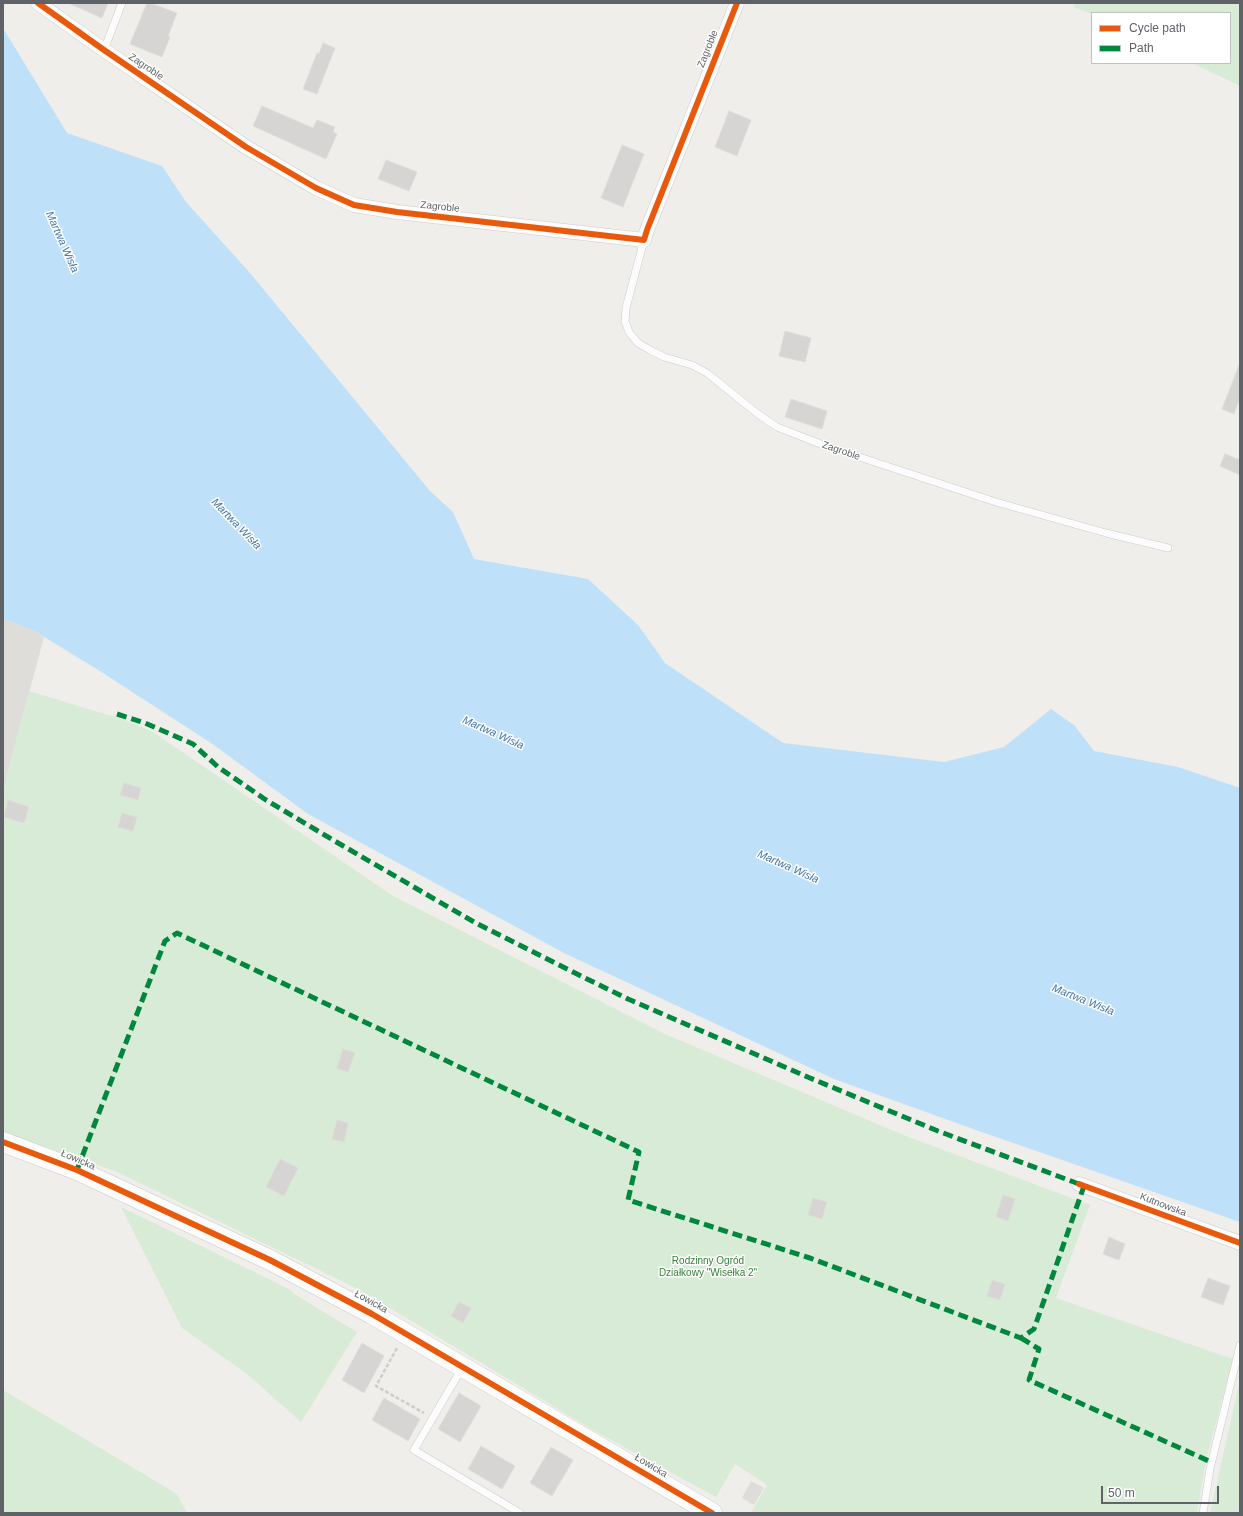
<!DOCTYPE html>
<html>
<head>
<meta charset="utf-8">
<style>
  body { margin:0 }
  #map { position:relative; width:1243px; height:1516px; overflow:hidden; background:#efeeea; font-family:Helvetica,sans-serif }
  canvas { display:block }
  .frame { position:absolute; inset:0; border:4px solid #5f6368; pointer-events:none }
  .legend { position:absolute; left:1091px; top:12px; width:140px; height:52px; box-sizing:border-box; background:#fff; border:1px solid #bfc1c3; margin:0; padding:5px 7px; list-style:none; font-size:12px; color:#5f6368 }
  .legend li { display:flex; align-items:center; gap:8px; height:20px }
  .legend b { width:20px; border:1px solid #bfc1c3 }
  .scale { position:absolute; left:1101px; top:1486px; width:118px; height:18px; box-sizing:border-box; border:2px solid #5f6368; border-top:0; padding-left:5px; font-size:12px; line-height:14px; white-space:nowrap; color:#5f6368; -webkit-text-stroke:3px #fff; paint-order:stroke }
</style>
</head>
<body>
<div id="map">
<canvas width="1243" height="1516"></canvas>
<div class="frame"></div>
<ul class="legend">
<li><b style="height:5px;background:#e8590c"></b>Cycle path</li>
<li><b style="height:5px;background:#00873e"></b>Path</li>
</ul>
<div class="scale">50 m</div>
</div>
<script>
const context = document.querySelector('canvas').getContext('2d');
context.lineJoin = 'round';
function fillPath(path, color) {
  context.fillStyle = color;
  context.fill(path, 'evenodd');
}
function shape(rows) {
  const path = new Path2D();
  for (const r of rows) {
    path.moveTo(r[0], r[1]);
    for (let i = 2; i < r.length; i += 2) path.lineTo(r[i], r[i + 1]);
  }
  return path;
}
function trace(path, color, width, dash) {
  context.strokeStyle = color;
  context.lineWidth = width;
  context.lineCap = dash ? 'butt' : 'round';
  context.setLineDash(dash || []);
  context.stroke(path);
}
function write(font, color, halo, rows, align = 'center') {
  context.font = font + ' Helvetica,sans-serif';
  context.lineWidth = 3;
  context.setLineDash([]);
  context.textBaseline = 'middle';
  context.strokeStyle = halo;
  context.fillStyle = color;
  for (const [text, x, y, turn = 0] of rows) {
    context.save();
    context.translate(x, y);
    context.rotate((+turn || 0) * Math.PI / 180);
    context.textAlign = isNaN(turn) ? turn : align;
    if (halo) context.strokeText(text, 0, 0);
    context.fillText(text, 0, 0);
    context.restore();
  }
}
const industrial = shape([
  [3,619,33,630,44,637,3,790],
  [751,1481,764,1488,754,1505,742,1498]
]);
const green = shape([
  [1074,3,1240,3,1240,86,1192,63,1230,63,1230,13,1092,13,1092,14,1074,7],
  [29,691,125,720,153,732,393,896,665,1034,901,1134,1090,1205,1056,1298,1233,1359,1206,1460,1197,1513,751,1513,767,1485,735,1464,716,1497,593,1430,360,1290,115,1171,3,1132,3,790],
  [121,1207,291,1290,294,1294,357,1332,301,1422,247,1374,182,1328],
  [1240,1380,1240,1513,1210,1513],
  [3,1390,177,1494,187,1513,3,1513]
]);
const water = shape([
  [3,28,67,133,162,166,186,202,250,273,430,491,453,512,474,559,588,579,638,625,665,663,783,743,944,762,1004,747,1051,709,1074,725,1094,751,1178,767,1240,788,1240,1222,976,1130,834,1079,564,953,308,814,214,745,103,673,33,630,3,619]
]);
const building = shape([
  [68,3,108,3,102,18,68,3],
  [147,3,150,3,177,13,168,36,170,37,162,57,130,44,147,3],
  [323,43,335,48,317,94,303,89,317,53,319,54,323,43],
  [262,106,313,128,317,120,335,127,333,132,337,134,326,159,253,126,262,106],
  [729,111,751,120,737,156,715,147,729,111],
  [622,145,644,154,623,207,601,198,622,145],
  [386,160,417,172,409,191,378,179,386,160],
  [785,331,811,338,805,362,779,356,785,331],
  [1239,365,1240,365,1240,398,1234,414,1222,409,1239,365],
  [791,399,827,411,822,429,785,417,791,399],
  [1225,454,1240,460,1240,475,1220,466,1225,454],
  [124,783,141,788,138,800,120,795,124,783],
  [8,800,29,807,24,823,4,817,8,800],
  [122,813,137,817,133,831,118,827,122,813],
  [343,1049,355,1053,348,1072,337,1068,343,1049],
  [337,1120,348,1123,344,1142,332,1139,337,1120],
  [280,1159,298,1168,284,1196,266,1187,280,1159],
  [1003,1195,1015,1199,1008,1221,996,1217,1003,1195],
  [813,1198,827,1202,822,1219,808,1215,813,1198],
  [1109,1237,1125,1244,1119,1260,1103,1254,1109,1237],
  [1208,1278,1230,1286,1223,1305,1201,1297,1208,1278],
  [992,1280,1005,1284,1000,1300,987,1296,992,1280],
  [459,1302,471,1308,463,1323,451,1316,459,1302],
  [362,1343,384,1356,364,1393,342,1380,362,1343],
  [459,1393,481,1406,460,1442,438,1429,459,1393],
  [384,1398,420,1419,408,1441,372,1420,384,1398],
  [481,1446,515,1466,502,1489,468,1469,481,1446],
  [551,1447,573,1460,552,1496,530,1483,551,1447]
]);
const path = shape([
  [397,1348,376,1386,424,1413]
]);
const lane = shape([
  [104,50,122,3],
  [644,240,626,308,625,321,629,332,638,343,650,350,664,357,692,365,707,373,758,414,777,427,826,446,996,502,1106,533,1168,548],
  [462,1368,414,1450,520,1513],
  [1203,1513,1210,1469,1240,1345]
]);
const street = shape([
  [38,3,104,50,246,147,316,188,354,205,397,212,644,240,647,230,737,3],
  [1079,1184,1240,1243]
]);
const secondary = shape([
  [3,1142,77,1170,270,1260,372,1314,712,1513]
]);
const quiet = shape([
  [117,714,145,723,193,744,218,767,266,800,333,840,474,922,581,976,628,999,810,1078,938,1131,1079,1184],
  [77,1170,165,941,177,933,639,1152,628,1200,810,1258,1021,1338,1034,1329,1084,1186],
  [1021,1338,1039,1349,1029,1380,1211,1462]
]);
const cycleway = shape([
  [38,3,104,50,246,147,316,188,354,205,397,212,644,240,647,230,737,3],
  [3,1142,77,1170,270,1260,372,1314,712,1513],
  [1079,1184,1240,1243]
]);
const streetNames = [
  ["Zagroble",708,49,-68],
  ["Zagroble",146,67,34],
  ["Zagroble",440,207,6],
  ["Zagroble",841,451,19],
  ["Łowicka",78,1160,23],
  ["Kutnowska",1163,1205,21],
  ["Łowicka",371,1302,29],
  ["Łowicka",651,1466,31]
];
const parkNames = [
  ["Rodzinny Ogród",708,1261],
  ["Działkowy \"Wisełka 2\"",708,1273]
];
const waterNames = [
  ["Martwa Wisła",62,242,66],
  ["Martwa Wisła",236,524,46],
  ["Martwa Wisła",493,733,24],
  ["Martwa Wisła",788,867,24],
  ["Martwa Wisła",1083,1000,22]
];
fillPath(industrial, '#dfddda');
fillPath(green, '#d8ebd6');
fillPath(water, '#bfe0f9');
fillPath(building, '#d6d5d3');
trace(building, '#deddd9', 1);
trace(lane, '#cbcccc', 8);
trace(street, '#cbcccc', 15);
trace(secondary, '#cacacb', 21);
trace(path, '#cacfcc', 2.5, [4, 2]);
trace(lane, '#fdfcfc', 7);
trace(street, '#fdfcfc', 14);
trace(secondary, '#fdfcfc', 20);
trace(quiet, '#00873e', 5, [10, 5]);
trace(cycleway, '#e8590c', 6);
write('10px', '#5f6368', '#fff', streetNames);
write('10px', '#348238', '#fff', parkNames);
write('italic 11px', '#4174aa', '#fff', waterNames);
</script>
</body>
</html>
